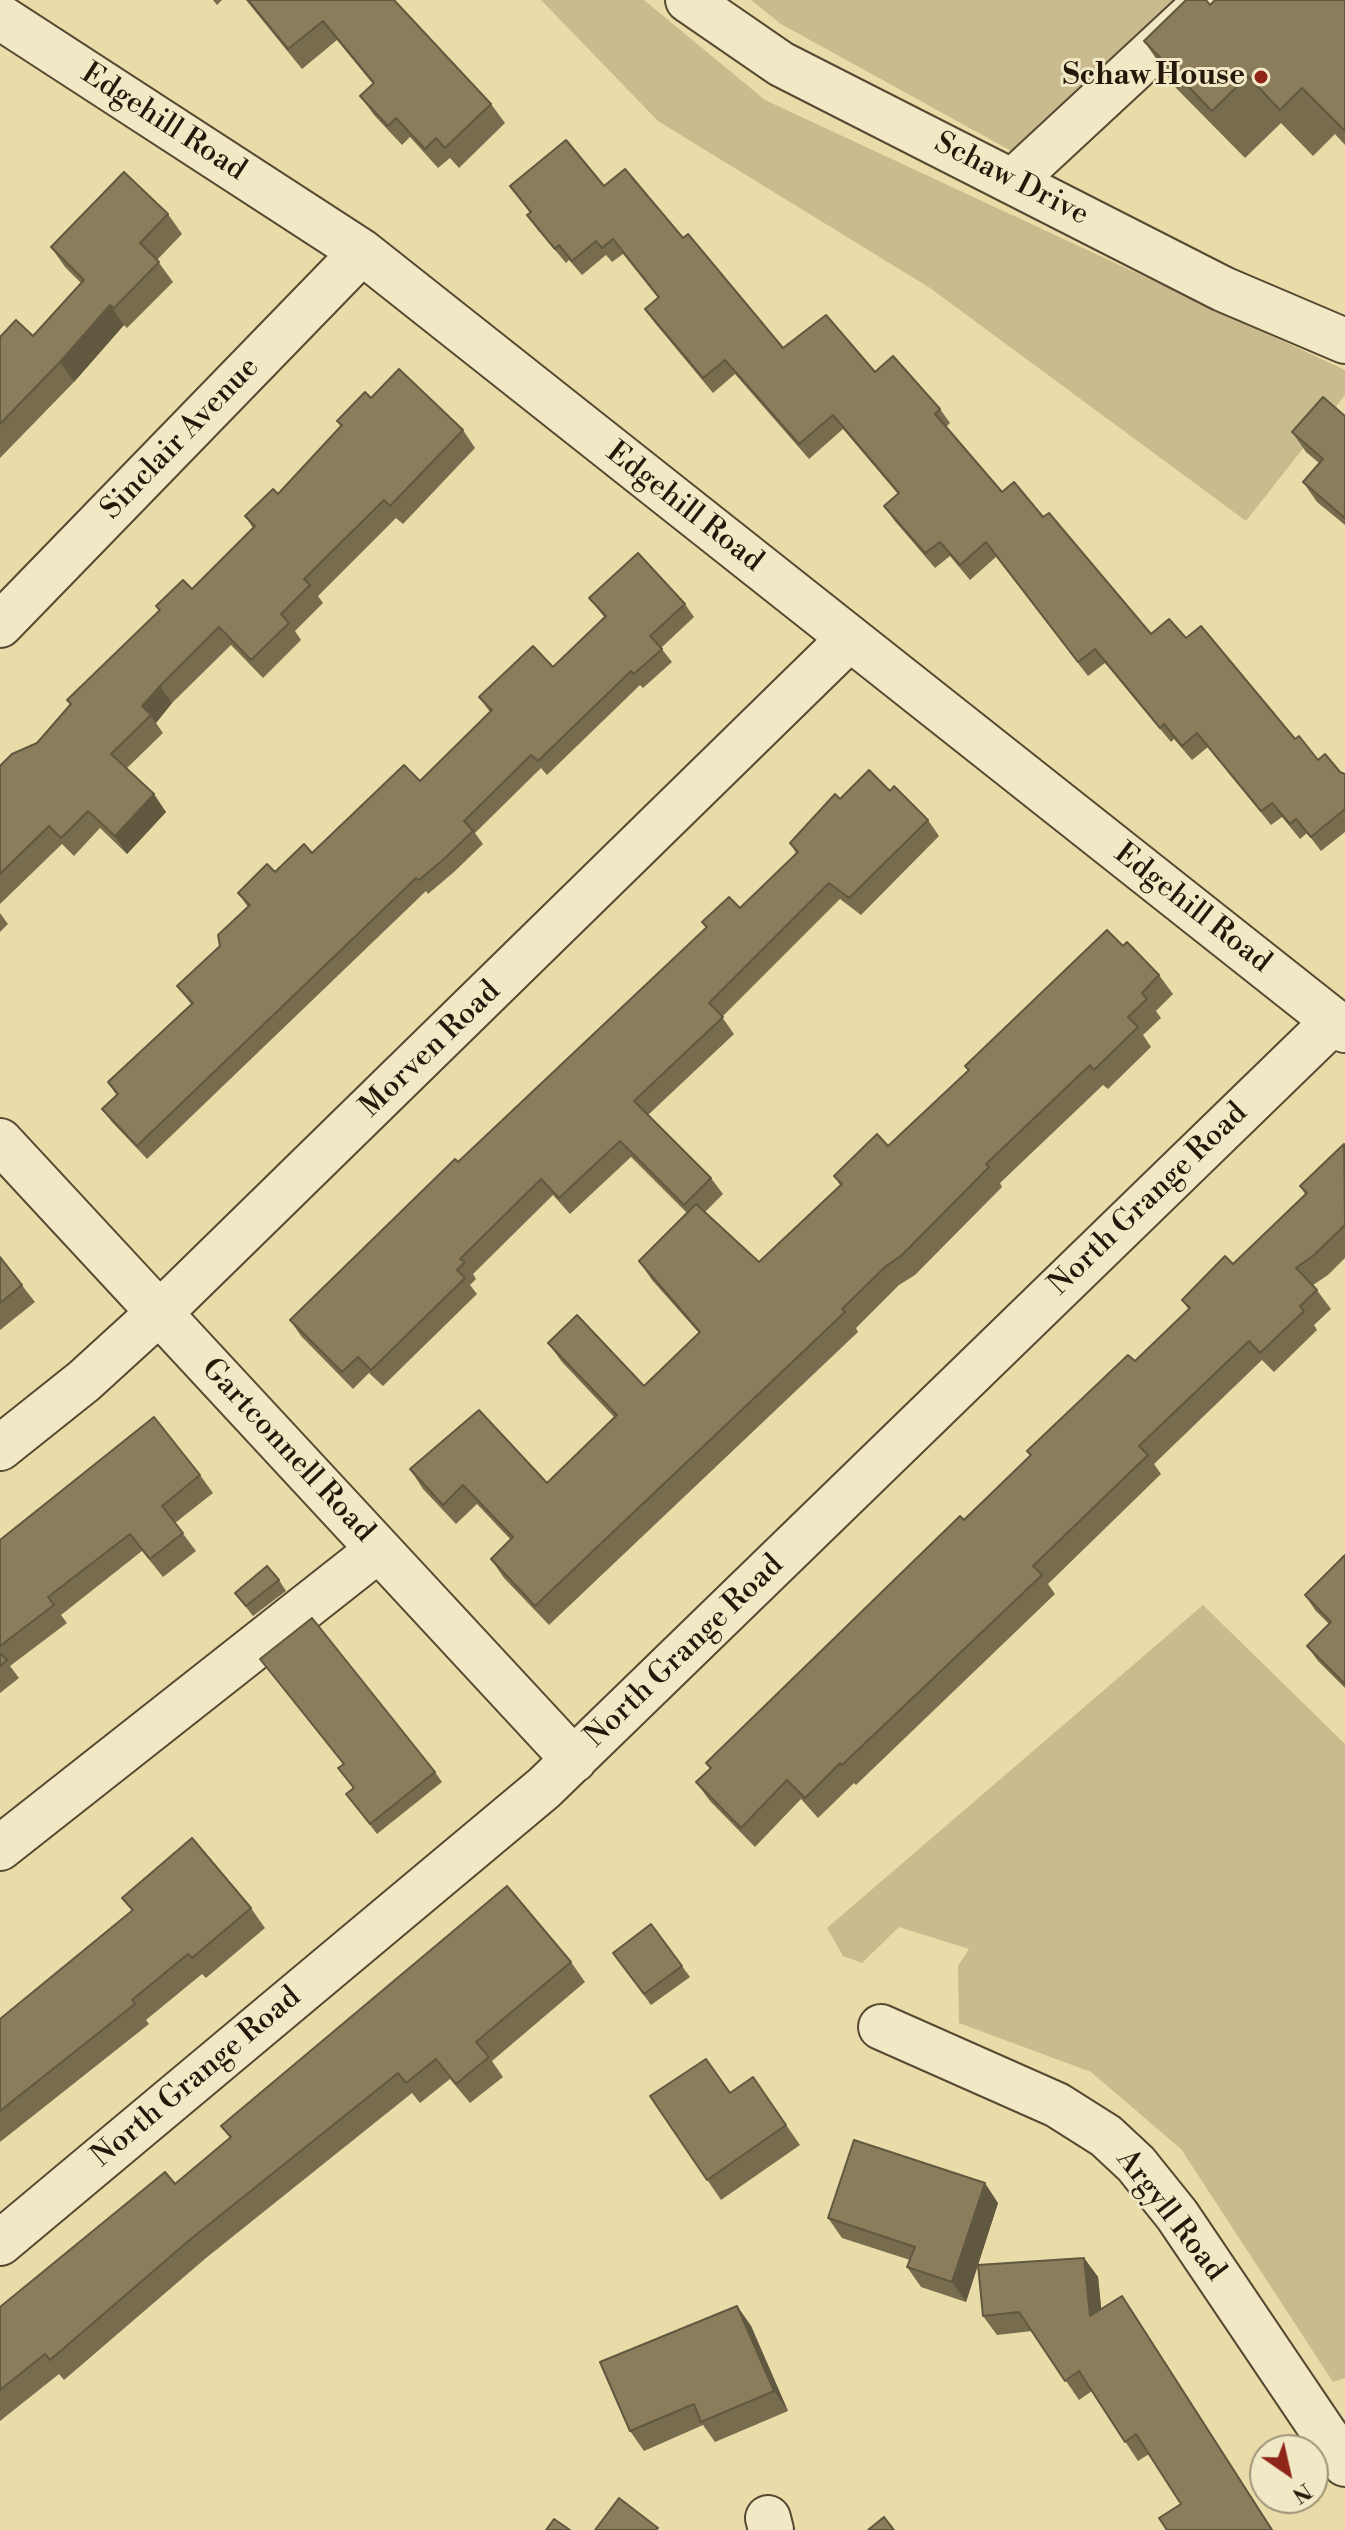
<!DOCTYPE html>
<html>
<head>
<meta charset="utf-8">
<style>
  body { margin:0 }
  #map { position:relative; width:1345px; height:2530px; overflow:hidden; background:#eadca8; font-family:"Libre Bodoni",serif }
  canvas { display:block }
  .north { position:absolute; left:1249px; top:2434px; width:80px; height:80px; box-sizing:border-box; background:#f1e8c6; border:2px solid #9f947a; border-radius:50%; rotate:146deg; font-size:22px; font-weight:700; line-height:32px; text-align:center; color:#251709 }
  .north::after { content:''; display:block; margin:auto; width:28px; height:36px; background:#8f2418; clip-path:polygon(50% 0,100% 100%,50% 72%,0 100%) }
</style>
</head>
<body>
<div id="map">
<canvas width="1345" height="2530"></canvas>
<div class="north">N</div>
</div>
<script>
const context = document.querySelector('canvas').getContext('2d');
context.lineJoin = 'round';
function fillPath(path, color) {
  context.fillStyle = color;
  context.fill(path, 'evenodd');
}
function shape(rows) {
  const path = new Path2D();
  for (const r of rows) {
    path.moveTo(r[0], r[1]);
    for (let i = 2; i < r.length; i += 2) path.lineTo(r[i], r[i + 1]);
  }
  return path;
}
function trace(path, color, width, dash) {
  context.strokeStyle = color;
  context.lineWidth = width;
  context.lineCap = dash ? 'butt' : 'round';
  context.setLineDash(dash || []);
  context.stroke(path);
}
function write(font, color, halo, rows, align = 'center') {
  context.font = font + ' "Libre Bodoni",serif';
  context.lineWidth = 6;
  context.setLineDash([]);
  context.textBaseline = 'middle';
  context.strokeStyle = halo;
  context.fillStyle = color;
  for (const [text, x, y, turn = 0] of rows) {
    context.save();
    context.translate(x, y);
    context.rotate((+turn || 0) * Math.PI / 180);
    context.textAlign = isNaN(turn) ? turn : align;
    if (halo) context.strokeText(text, 0, 0);
    context.fillText(text, 0, 0);
    context.restore();
  }
}
const green = shape([
  [541,0,644,0,765,100,1345,370,1345,395,1246,521,930,288,658,121],
  [751,0,1181,0,1024,158,781,24],
  [1203,1605,1345,1744,1345,2378,1333,2382,1181,2149,1091,2072,959,2023,958,1966,969,1949,899,1927,862,1963,843,1956,827,1928]
]);
const minor = shape([
  [688,0,781,64,1223,289,1345,341],
  [0,17,362,252,1345,1030],
  [1013,181,1208,0],
  [0,625,362,252],
  [0,1141,574,1760],
  [0,1448,84,1381,175,1298,849,639],
  [0,1848,378,1550],
  [881,2027,1057,2105,1106,2136,1136,2164,1177,2215,1345,2464],
  [0,2243,544,1788,1334,1021],
  [768,2518,771,2530]
]);
const wall = shape([
  [213,0,222,0,217,5],
  [246,0,394,0,491,104,505,123,459,168,450,158,438,168,410,137,402,145,374,115,360,96,373,84,337,40,302,69],
  [1345,0,1345,145,1335,134,1313,156,1281,123,1245,158,1176,88,1144,41,1210,5],
  [510,186,604,186,683,238,783,348,875,372,940,409,950,423,946,427,1002,492,1043,517,1151,634,1186,638,1318,760,1340,772,1345,774,1345,832,1321,851,1307,833,1300,839,1282,817,1271,825,1208,747,1192,760,1174,739,1171,742,1105,663,1088,676,996,557,970,580,950,556,935,568,894,520,884,506,898,494,843,429,809,459,735,374,713,393,655,323,645,309,658,298,623,254,612,262,606,255,582,275,569,260,566,263,537,229,527,215,530,213],
  [168,214,182,234,157,260,173,282,127,328,124,325,74,382,0,458,0,337,33,336,81,283,65,267,51,247],
  [371,398,463,430,475,448,403,524,396,518,318,596,323,603,295,631,301,640,263,678,231,645,172,703,156,723,163,733,127,768,166,812,127,854,100,828,74,856,62,844,0,904,0,766,37,743,70,704,67,700,159,611,156,606,192,589,253,528,245,516,278,494,341,427,337,421],
  [1345,416,1345,525,1317,502,1303,482,1319,463,1306,452,1292,432],
  [589,598,685,604,694,617,661,648,672,662,643,688,640,685,547,775,541,768,475,833,483,844,454,872,428,894,426,891,147,1159,112,1122,102,1109,117,1096,108,1082,191,1004,177,986,220,946,248,907,238,893,275,872,312,853,420,781,490,712,479,697,553,667,605,618],
  [890,791,928,820,939,836,861,915,840,899,722,1017,734,1034,648,1115,711,1178,723,1194,705,1212,759,1262,840,1185,834,1176,888,1146,968,1071,965,1066,1123,946,1159,975,1173,994,1156,1011,1161,1018,1143,1035,1151,1047,1108,1089,1103,1085,1000,1183,1002,1187,915,1275,899,1285,856,1328,858,1332,549,1625,504,1578,491,1559,511,1540,477,1504,456,1524,423,1489,410,1469,547,1483,614,1417,562,1362,548,1343,644,1386,699,1333,652,1280,639,1261,687,1213,631,1157,570,1214,553,1195,473,1274,476,1279,470,1285,477,1294,383,1386,369,1373,353,1389,301,1336,290,1320,706,928,702,922,740,908,796,853,790,843,840,799],
  [0,913,8,924,0,932],
  [1345,1144,1345,1258,1328,1275,1313,1285,1331,1309,1314,1325,1317,1330,1274,1372,1262,1360,1154,1464,1161,1474,1048,1584,1055,1594,856,1785,854,1783,818,1818,801,1799,755,1847,710,1801,696,1782,710,1769,706,1763,1030,1456,1027,1451,1135,1361,1189,1310,1182,1300,1233,1264,1305,1194,1300,1186],
  [0,1257,35,1302,0,1330],
  [200,1475,213,1493,175,1523,196,1551,163,1577,142,1551,61,1615,67,1623,10,1666,19,1678,0,1693,0,1540],
  [1345,1555,1345,1688,1318,1661,1307,1646,1329,1624,1315,1610,1305,1595],
  [279,1580,286,1591,253,1616,235,1593],
  [260,1659,435,1772,442,1782,377,1834,346,1794,353,1788,338,1768,343,1764],
  [122,1898,251,1908,265,1928,206,1978,202,1974,146,2020,149,2024,0,2142,0,2019,132,1911],
  [651,1924,690,1977,651,2005,613,1953],
  [571,1962,585,1982,492,2061,503,2077,470,2103,450,2079,420,2103,412,2093,206,2258,64,2380,59,2374,0,2421,0,2307,175,2184,230,2138,221,2126],
  [753,2077,800,2145,721,2200,650,2096,730,2093],
  [998,2203,966,2302,921,2287,907,2267,910,2260,842,2238,828,2218],
  [1084,2258,1098,2277,1101,2309,1122,2296,1135,2315,1181,2504,1149,2454,1138,2461,1092,2391,1079,2400,1032,2331,997,2335,983,2316],
  [737,2306,751,2326,788,2411,715,2442,703,2425,644,2451,630,2431]
]);
const shadedWall = shape([
  [110,305,124,325,74,382,60,362],
  [160,686,172,703,156,723,142,706],
  [154,794,166,812,127,854,115,836],
  [985,2183,998,2203,966,2302,952,2282],
  [1084,2258,1098,2277,1104,2335,1090,2316],
  [1122,2296,1135,2315,1273,2530,1272,2530],
  [737,2306,751,2326,788,2411,774,2391]
]);
const building = shape([
  [248,0,394,0,491,104,445,148,436,138,425,149,396,118,388,126,360,96,374,83,323,21,288,49,248,0],
  [1186,0,1206,0,1210,5,1215,0,1345,0,1345,131,1302,88,1280,110,1248,76,1212,111,1144,41,1186,0],
  [566,140,604,186,625,169,683,238,688,234,783,348,826,315,875,372,893,356,940,409,935,414,1002,492,1014,482,1043,517,1049,513,1151,634,1169,619,1186,638,1201,626,1295,739,1299,736,1318,760,1325,754,1340,772,1345,774,1345,809,1311,837,1296,819,1290,824,1272,803,1261,811,1197,733,1182,746,1164,724,1160,728,1095,649,1078,662,986,542,960,565,940,542,925,553,884,506,899,493,833,415,799,444,725,360,703,378,645,309,659,297,613,239,602,248,596,241,572,261,559,245,555,249,527,215,531,212,510,186,566,140],
  [124,172,168,214,140,243,159,262,114,308,110,305,60,362,0,424,0,337,16,320,33,336,84,280,51,247,124,172],
  [399,369,463,430,390,506,384,500,304,579,310,585,281,614,289,623,251,660,219,627,160,686,142,706,151,715,111,754,154,794,115,836,88,811,61,838,49,826,0,874,0,766,12,754,37,743,71,704,67,700,160,610,156,606,183,580,192,589,255,526,245,516,273,489,278,494,342,425,337,421,365,392,371,398,399,369],
  [1323,397,1345,416,1345,518,1303,482,1323,459,1292,432,1323,397],
  [638,553,685,604,650,636,662,649,634,674,631,671,538,761,531,755,464,821,473,831,444,859,419,880,416,878,137,1146,102,1109,118,1094,108,1082,193,1003,177,986,220,946,218,935,250,905,238,893,267,864,275,872,304,844,312,853,404,765,420,781,492,710,479,697,533,646,553,667,606,616,589,598,638,553],
  [869,770,890,791,894,786,928,820,849,898,829,883,709,1003,723,1017,634,1101,711,1178,684,1205,620,1141,559,1198,541,1179,460,1259,465,1262,457,1270,465,1278,371,1370,358,1357,342,1372,290,1320,455,1159,458,1162,707,927,702,922,729,897,740,908,798,852,790,843,835,794,840,799,869,770],
  [1107,930,1123,946,1127,942,1159,975,1142,993,1147,999,1128,1017,1138,1027,1094,1070,1090,1065,986,1164,989,1167,902,1255,886,1266,842,1309,845,1312,535,1606,491,1559,513,1537,463,1485,443,1505,410,1469,479,1410,547,1483,617,1415,548,1343,577,1315,644,1386,700,1332,639,1261,696,1204,759,1262,842,1184,834,1176,877,1134,888,1146,969,1070,965,1066,1107,930],
  [1344,1144,1345,1225,1314,1255,1296,1268,1317,1290,1300,1306,1304,1311,1260,1353,1249,1341,1139,1446,1148,1455,1033,1566,1042,1575,842,1765,840,1763,805,1798,787,1780,741,1828,696,1782,711,1768,706,1763,960,1516,964,1520,1031,1455,1027,1451,1128,1355,1135,1361,1190,1308,1182,1300,1225,1256,1233,1264,1307,1193,1300,1186,1344,1144],
  [0,1257,22,1285,0,1303,0,1257],
  [154,1417,200,1475,162,1506,183,1533,150,1559,130,1534,48,1597,54,1605,0,1646,0,1540,154,1417],
  [1345,1555,1345,1684,1307,1646,1331,1622,1305,1595,1345,1555],
  [267,1566,279,1580,246,1606,235,1593,267,1566],
  [312,1618,435,1772,370,1824,346,1794,354,1788,338,1768,344,1764,260,1659,312,1618],
  [0,1653,7,1660,0,1666,0,1653],
  [192,1838,251,1908,192,1958,188,1954,132,2000,135,2004,0,2111,0,2019,133,1910,122,1898,192,1838],
  [507,1886,571,1962,476,2042,489,2057,456,2084,436,2059,406,2083,398,2073,192,2238,50,2360,45,2354,0,2390,0,2307,165,2172,175,2184,231,2137,221,2126,507,1886],
  [651,1924,682,1966,644,1994,613,1953,651,1924],
  [706,2059,730,2093,753,2077,786,2125,707,2180,650,2096,706,2059],
  [854,2140,985,2183,952,2282,907,2267,915,2247,828,2218,854,2140],
  [1084,2258,1090,2316,1122,2296,1272,2530,1167,2530,1159,2518,1181,2504,1136,2434,1125,2442,1079,2371,1065,2381,1019,2312,983,2316,978,2265,1084,2258],
  [737,2306,774,2391,701,2422,694,2404,630,2431,600,2362,737,2306],
  [619,2498,658,2528,656,2530,595,2530,619,2498],
  [884,2517,894,2530,868,2530,884,2517],
  [554,2519,570,2530,546,2530,554,2519]
]);
const markers = [
  [1261,77,8,"#8f2418"]
];
const poiNames = [
  ["Schaw House",1245,77]
];
const streetNames = [
  ["Edgehill Road",163,123,33],
  ["Schaw Drive",1011,180,27],
  ["Sinclair Avenue",181,439,-46],
  ["Edgehill Road",684,508,38],
  ["Edgehill Road",1192,909,38],
  ["Morven Road",431,1050,-44],
  ["North Grange Road",1149,1200,-44],
  ["Gartconnell Road",287,1451,47],
  ["North Grange Road",685,1652,-44],
  ["North Grange Road",197,2078,-40],
  ["Argyll Road",1170,2216,52]
];
fillPath(green, '#c9bb8d');
trace(minor, '#564831', 48);
trace(minor, '#f1e8c6', 44);
fillPath(wall, '#786c4f');
fillPath(shadedWall, '#615840');
fillPath(building, '#8b7d5c');
trace(building, '#615840', 2);
for (const [x, y, r, color] of markers) {
  const dot = new Path2D();
  dot.arc(x, y, r, 0, 2 * Math.PI);
  context.fillStyle = color;
  context.fill(dot);
  trace(dot, '#f1e8c6', 3);
}
write('bold 30px', '#251709', '#f1e8c6', poiNames, 'right');
write('30px', '#251709', '#f1e8c6', streetNames);
</script>
</body>
</html>
